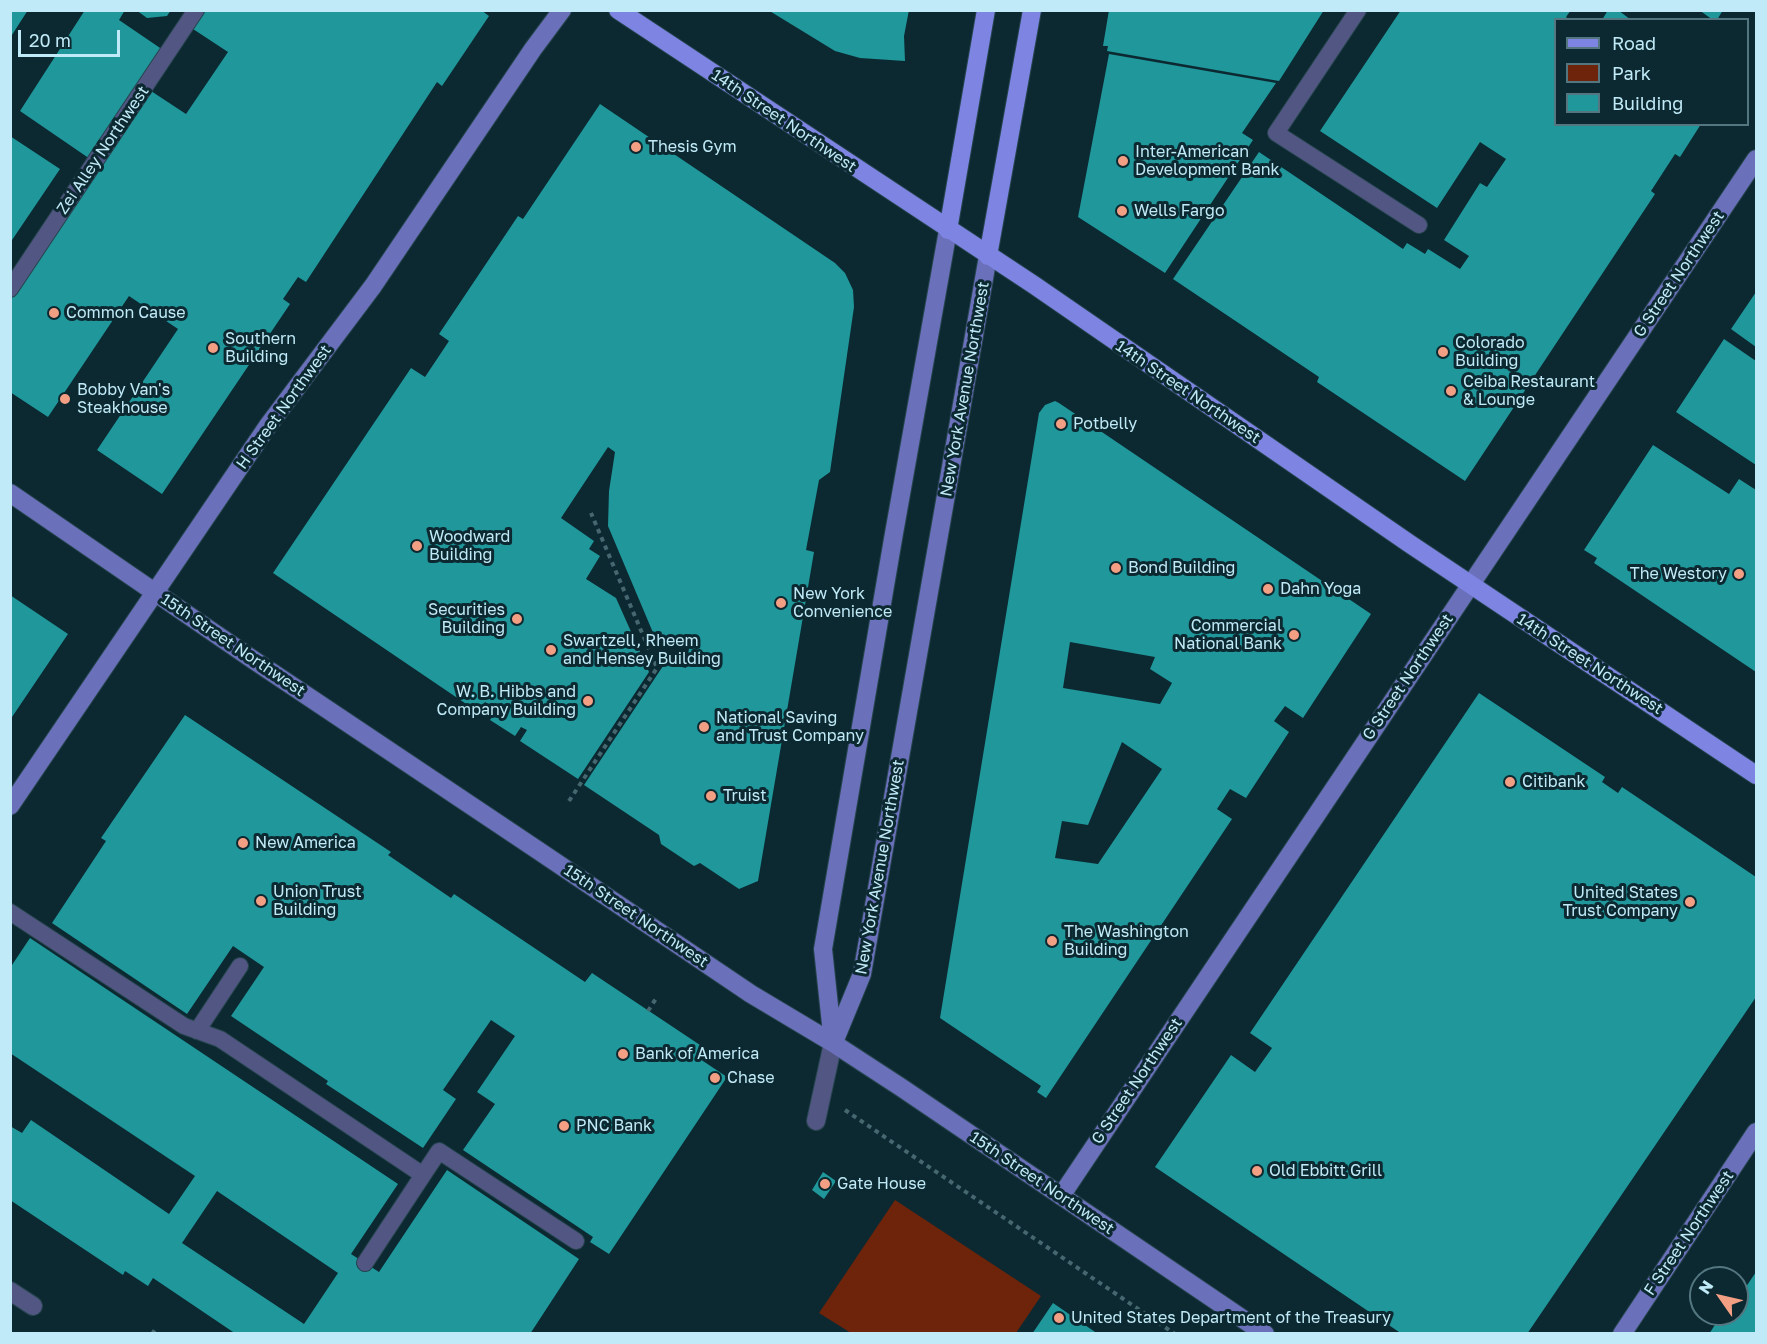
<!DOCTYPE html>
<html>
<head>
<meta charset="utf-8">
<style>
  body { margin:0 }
  #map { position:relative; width:1767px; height:1344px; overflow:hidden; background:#0c2931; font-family:"Golos Text",sans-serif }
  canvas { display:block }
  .frame { position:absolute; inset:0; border:12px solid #c0eaf7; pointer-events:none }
  .legend { position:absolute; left:1554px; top:18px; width:195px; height:108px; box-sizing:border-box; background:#0c2931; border:2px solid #547680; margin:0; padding:8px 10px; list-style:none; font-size:18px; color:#c0eaf7 }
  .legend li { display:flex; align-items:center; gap:12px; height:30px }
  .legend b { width:30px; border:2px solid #547680 }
  .north { position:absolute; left:1689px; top:1266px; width:60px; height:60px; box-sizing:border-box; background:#0c2931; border:2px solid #547680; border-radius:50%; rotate:304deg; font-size:16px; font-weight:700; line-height:24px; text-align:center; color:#c0eaf7 }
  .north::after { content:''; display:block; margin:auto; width:21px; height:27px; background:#f39f84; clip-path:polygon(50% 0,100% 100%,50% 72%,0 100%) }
  .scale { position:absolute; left:18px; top:30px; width:102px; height:27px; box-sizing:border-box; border:3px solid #c0eaf7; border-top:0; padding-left:8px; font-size:18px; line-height:21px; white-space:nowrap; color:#c0eaf7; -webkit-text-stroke:4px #0c2931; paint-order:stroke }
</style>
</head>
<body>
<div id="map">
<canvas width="1767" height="1344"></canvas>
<div class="frame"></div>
<ul class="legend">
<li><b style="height:8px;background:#7d84e2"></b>Road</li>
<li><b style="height:16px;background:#6d240a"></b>Park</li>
<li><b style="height:16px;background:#1f979b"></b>Building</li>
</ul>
<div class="north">N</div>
<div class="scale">20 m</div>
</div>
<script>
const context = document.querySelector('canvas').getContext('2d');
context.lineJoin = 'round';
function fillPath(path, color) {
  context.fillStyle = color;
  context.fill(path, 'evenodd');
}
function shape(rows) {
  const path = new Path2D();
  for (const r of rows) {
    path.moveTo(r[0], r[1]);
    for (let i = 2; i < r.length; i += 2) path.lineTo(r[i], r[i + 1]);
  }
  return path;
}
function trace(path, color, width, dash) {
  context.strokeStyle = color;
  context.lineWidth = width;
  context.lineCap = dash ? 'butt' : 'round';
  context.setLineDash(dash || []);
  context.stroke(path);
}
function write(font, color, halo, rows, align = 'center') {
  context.font = font + ' "Golos Text",sans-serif';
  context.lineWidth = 6;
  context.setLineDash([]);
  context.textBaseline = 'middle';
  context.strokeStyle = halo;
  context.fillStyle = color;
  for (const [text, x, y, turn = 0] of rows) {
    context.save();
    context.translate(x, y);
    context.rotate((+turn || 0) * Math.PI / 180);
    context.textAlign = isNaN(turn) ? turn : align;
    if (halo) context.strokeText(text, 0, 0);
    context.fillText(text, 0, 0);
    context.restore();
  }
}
const green = shape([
  [895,1200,1041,1296,1016,1333,851,1333,819,1313]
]);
const building = shape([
  [10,10,28,10,10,38],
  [85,10,125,10,119,20,166,52,93,161,20,111],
  [136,10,171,10,167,16,147,18],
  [205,10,481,10,489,16,442,86,437,82,306,282,298,277,283,299,290,304,162,494,97,450,178,329,129,296,48,417,10,392,10,296,151,91,186,114,228,52,193,29],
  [768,10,909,10,904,36,905,61,860,58,835,51],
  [1109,10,1324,10,1279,81,1107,51,1108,46,1103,46],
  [1401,10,1571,10,1566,17,1569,20,1556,20,1556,124,1701,124,1680,157,1675,154,1651,191,1655,194,1465,481,1317,382,1319,377,1173,279,1259,152,1403,249,1407,243,1425,254,1428,249,1460,269,1469,256,1444,240,1480,183,1487,187,1506,159,1480,142,1437,208,1320,131],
  [1608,10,1618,10,1631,20,1602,20],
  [1699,10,1723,10,1717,20,1713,20],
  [1109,54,1276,83,1242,133,1253,140,1165,273,1078,217],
  [600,104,835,263,845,273,853,290,854,307,830,472,819,480,806,550,814,552,758,881,739,889,700,863,694,866,661,844,659,835,584,785,665,663,686,668,690,642,654,635,608,526,609,491,615,452,608,447,561,518,594,541,589,549,600,556,586,579,616,598,649,672,578,779,520,741,527,730,521,727,515,736,490,720,497,710,485,702,478,712,273,573,411,368,425,377,449,341,439,334,518,216,523,219],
  [10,136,60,169,10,243],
  [1756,292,1756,347,1731,329],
  [1724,339,1756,361,1756,465,1676,412],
  [1055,401,1059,403,1371,614,1303,718,1285,706,1274,721,1289,732,1246,798,1230,789,1217,809,1232,819,1046,1098,1037,1092,1041,1086,940,1018,1039,413,1045,405],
  [1070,642,1155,657,1150,669,1172,683,1160,704,1063,688],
  [1122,742,1162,769,1098,864,1055,858,1062,821,1088,825],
  [1653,445,1729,494,1739,479,1756,490,1756,672,1594,563,1597,558,1584,550],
  [10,595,68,634,10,720],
  [1479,693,1605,777,1602,782,1618,793,1622,787,1756,877,1756,997,1527,1334,1402,1334,1155,1167,1231,1055,1255,1072,1272,1048,1250,1033],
  [185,715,391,852,388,855,451,898,454,894,585,982,592,973,706,1049,700,1059,727,1077,609,1254,590,1242,593,1237,463,1150,495,1104,477,1092,515,1036,491,1020,443,1090,456,1099,423,1148,326,1084,328,1081,231,1016,264,967,233,946,187,1014,52,923,106,841,101,838],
  [30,938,398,1184,351,1254,379,1272,447,1170,579,1259,530,1334,236,1334,153,1278,148,1286,125,1271,123,1275,10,1200,10,1126,22,1133,31,1120,169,1214,195,1176,10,1053,10,968],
  [217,1191,338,1273,304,1324,182,1243],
  [823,1172,836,1181,824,1199,812,1190],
  [1756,1272,1756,1334,1709,1334,1722,1314,1737,1314,1737,1300],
  [1053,1303,1098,1334,1032,1334]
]);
const path = shape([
  [569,801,657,668,591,513],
  [648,1011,657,997],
  [845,1110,1175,1334],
  [152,1334,156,1328]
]);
const lane = shape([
  [1358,10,1276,133,1419,225],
  [10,289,196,10],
  [10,912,184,1026,220,1039,423,1175,365,1263],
  [197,1031,240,966],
  [423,1175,439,1151,576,1241]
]);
const street = shape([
  [816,1121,833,1043],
  [10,1291,33,1306]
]);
const secondary = shape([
  [10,493,255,661,536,849,751,994,833,1043,902,1088,1265,1334],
  [10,806,267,427,373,286,533,49,562,10],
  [834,1042,862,974,988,256],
  [833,1043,823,949,893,539,948,230],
  [1061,1196,1756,159],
  [1622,1334,1756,1132]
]);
const primary = shape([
  [618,10,1034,285,1410,544,1756,775],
  [948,230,986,10],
  [988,256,1032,10]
]);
const markers = [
  [636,147,6,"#f39f84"],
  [1123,161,6,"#f39f84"],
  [1122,211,6,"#f39f84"],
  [54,313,6,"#f39f84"],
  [213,348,6,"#f39f84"],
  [1443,352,6,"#f39f84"],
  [1451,391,6,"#f39f84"],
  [65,399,6,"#f39f84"],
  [1061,424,6,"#f39f84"],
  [417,546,6,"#f39f84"],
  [1116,568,6,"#f39f84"],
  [1739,574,6,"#f39f84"],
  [1268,589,6,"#f39f84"],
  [781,603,6,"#f39f84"],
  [517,619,6,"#f39f84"],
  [1294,635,6,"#f39f84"],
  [551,650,6,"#f39f84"],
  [588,701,6,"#f39f84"],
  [704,727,6,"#f39f84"],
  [1510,782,6,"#f39f84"],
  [711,796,6,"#f39f84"],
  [243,843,6,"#f39f84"],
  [261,901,6,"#f39f84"],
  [1690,902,6,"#f39f84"],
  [1052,941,6,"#f39f84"],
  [623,1054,6,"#f39f84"],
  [715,1078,6,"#f39f84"],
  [564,1126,6,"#f39f84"],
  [1257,1171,6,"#f39f84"],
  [825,1184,6,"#f39f84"],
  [1059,1318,6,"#f39f84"]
];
const streetNames = [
  ["14th Street Northwest",784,121,34],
  ["Zei Alley Northwest",103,150,-56],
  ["G Street Northwest",1679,274,-56],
  ["New York Avenue Northwest",965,389,-80],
  ["14th Street Northwest",1188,392,34],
  ["H Street Northwest",284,407,-54],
  ["15th Street Northwest",233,645,34],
  ["14th Street Northwest",1590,664,33],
  ["G Street Northwest",1408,677,-56],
  ["New York Avenue Northwest",880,867,-80],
  ["15th Street Northwest",636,916,34],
  ["G Street Northwest",1137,1081,-56],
  ["15th Street Northwest",1042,1183,34],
  ["F Street Northwest",1689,1233,-56]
];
const poiNames = [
  ["Thesis Gym",648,147],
  ["Inter-American",1135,152],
  ["Development Bank",1135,170],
  ["Wells Fargo",1134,211],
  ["Common Cause",66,313],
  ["Southern",225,339],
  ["Building",225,357],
  ["Colorado",1455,343],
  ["Building",1455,361],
  ["Ceiba Restaurant",1463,382],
  ["& Lounge",1463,400],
  ["Bobby Van's",77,390],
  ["Steakhouse",77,408],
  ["Potbelly",1073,424],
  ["Woodward",429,537],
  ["Building",429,555],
  ["Bond Building",1128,568],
  ["The Westory",1727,574,"right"],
  ["Dahn Yoga",1280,589],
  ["New York",793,594],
  ["Convenience",793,612],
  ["Securities",505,610,"right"],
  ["Building",505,628,"right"],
  ["Commercial",1282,626,"right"],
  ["National Bank",1282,644,"right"],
  ["Swartzell, Rheem",563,641],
  ["and Hensey Building",563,659],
  ["W. B. Hibbs and",576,692,"right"],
  ["Company Building",576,710,"right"],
  ["National Saving",716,718],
  ["and Trust Company",716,736],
  ["Citibank",1522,782],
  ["Truist",723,796],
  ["New America",255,843],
  ["Union Trust",273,892],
  ["Building",273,910],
  ["United States",1678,893,"right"],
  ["Trust Company",1678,911,"right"],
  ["The Washington",1064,932],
  ["Building",1064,950],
  ["Bank of America",635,1054],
  ["Chase",727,1078],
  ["PNC Bank",576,1126],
  ["Old Ebbitt Grill",1269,1171],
  ["Gate House",837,1184],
  ["United States Department of the Treasury",1071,1318]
];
fillPath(green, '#6d240a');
fillPath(building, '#1f979b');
trace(lane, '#25444d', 18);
trace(street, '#25444d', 20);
trace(secondary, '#25444d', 20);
trace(primary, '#25444d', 20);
trace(path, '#466770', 4, [4.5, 4.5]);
trace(lane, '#515683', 16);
trace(street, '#515683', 18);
trace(secondary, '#6a70b9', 18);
trace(primary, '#7d84e2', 18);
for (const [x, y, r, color] of markers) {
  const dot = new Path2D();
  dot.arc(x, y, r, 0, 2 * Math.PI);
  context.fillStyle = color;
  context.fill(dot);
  trace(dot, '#0c2931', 2);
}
write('16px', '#c0eaf7', '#0c2931', streetNames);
write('16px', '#c0eaf7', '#0c2931', poiNames, 'left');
</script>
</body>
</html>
